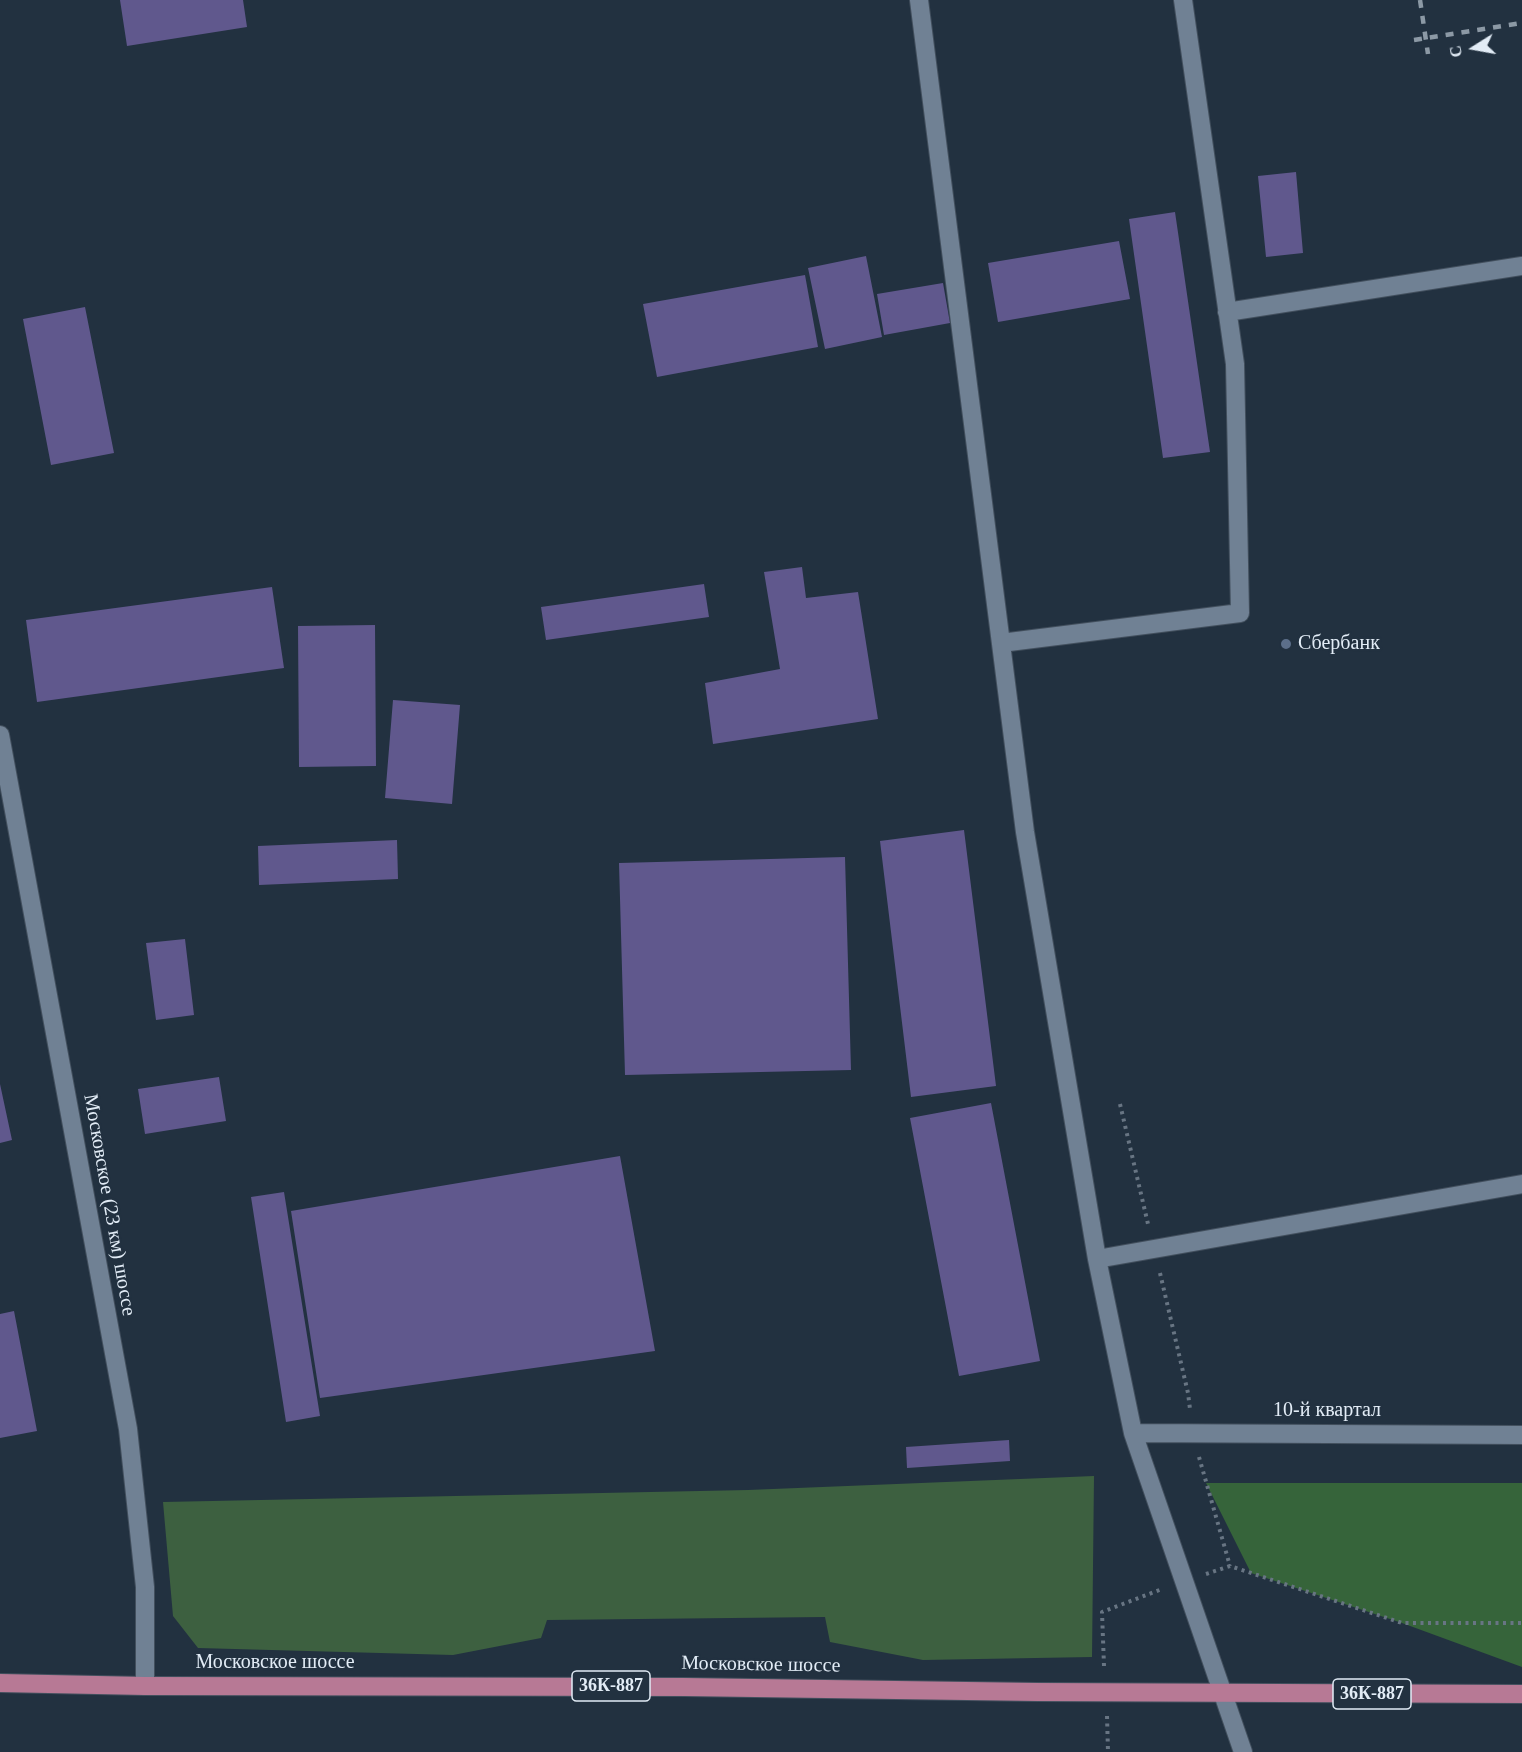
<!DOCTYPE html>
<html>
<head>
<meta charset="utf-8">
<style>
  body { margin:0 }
  #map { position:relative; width:1522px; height:1752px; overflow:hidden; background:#223140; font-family:"Times New Roman",serif }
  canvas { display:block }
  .north { position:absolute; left:1444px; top:18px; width:60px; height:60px; -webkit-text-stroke:4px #223140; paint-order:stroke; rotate:259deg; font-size:16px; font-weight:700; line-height:24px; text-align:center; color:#e2ecf6 }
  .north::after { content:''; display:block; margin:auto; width:21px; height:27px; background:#e2ecf6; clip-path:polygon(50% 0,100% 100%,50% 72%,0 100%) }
</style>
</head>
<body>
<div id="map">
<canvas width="1522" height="1752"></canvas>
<div class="north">С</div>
</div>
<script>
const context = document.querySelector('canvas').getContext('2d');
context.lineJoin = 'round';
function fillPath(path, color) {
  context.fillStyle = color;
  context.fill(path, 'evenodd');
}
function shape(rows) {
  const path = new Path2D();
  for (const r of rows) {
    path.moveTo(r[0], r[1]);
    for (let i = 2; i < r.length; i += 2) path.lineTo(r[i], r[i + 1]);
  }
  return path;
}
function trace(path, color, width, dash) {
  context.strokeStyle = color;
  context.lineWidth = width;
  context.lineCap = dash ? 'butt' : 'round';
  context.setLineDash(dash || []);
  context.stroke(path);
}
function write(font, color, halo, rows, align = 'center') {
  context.font = font + ' "Times New Roman",serif';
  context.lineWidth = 4.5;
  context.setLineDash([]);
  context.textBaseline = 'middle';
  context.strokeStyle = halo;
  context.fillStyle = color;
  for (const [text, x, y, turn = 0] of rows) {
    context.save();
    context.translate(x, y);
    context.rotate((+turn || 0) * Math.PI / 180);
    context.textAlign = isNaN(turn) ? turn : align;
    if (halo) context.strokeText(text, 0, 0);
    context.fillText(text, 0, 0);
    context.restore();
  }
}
const green = shape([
  [1094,1476,1092,1657,923,1660,830,1642,825,1617,547,1620,541,1638,453,1655,198,1648,173,1616,163,1502,748,1490]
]);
const forest = shape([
  [1206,1483,1522,1483,1522,1667,1402,1623,1251,1573]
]);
const building = shape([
  [120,0,243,0,247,27,127,46],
  [1296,172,1303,253,1266,257,1258,176],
  [1175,212,1210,452,1163,458,1129,219],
  [1119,241,1130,299,998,322,988,263],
  [866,256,882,337,825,349,808,268],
  [805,275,818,347,657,377,643,304],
  [943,283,950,323,884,335,877,294],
  [85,307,114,453,51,465,23,319],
  [802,567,806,598,858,592,878,719,713,744,705,683,780,669,764,572],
  [704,584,709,617,546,640,541,607],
  [272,587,284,668,37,702,26,620],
  [375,625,376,766,299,767,298,626],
  [393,700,460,705,452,804,385,798],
  [964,830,996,1086,911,1097,880,841],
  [397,840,398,879,259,885,258,846],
  [845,857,851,1070,625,1075,619,863],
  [185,939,194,1015,156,1020,146,943],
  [219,1077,226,1121,145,1134,138,1089],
  [0,1084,12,1140,0,1143],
  [991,1103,1040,1361,959,1376,910,1118],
  [620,1156,655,1351,320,1398,291,1211],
  [284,1192,320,1416,286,1422,251,1197],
  [14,1311,37,1431,0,1438,0,1314],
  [1009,1440,1010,1461,907,1468,906,1447]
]);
const path = shape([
  [1120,1104,1148,1224],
  [1160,1273,1188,1393,1190,1409],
  [1199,1457,1230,1566],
  [1206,1574,1230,1566,1402,1623,1522,1623],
  [1104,1666,1102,1612,1162,1589],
  [1107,1716,1108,1752]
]);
const minor = shape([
  [919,0,1025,832,1097,1259,1133,1433,1243,1752],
  [1227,312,1522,266],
  [1001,643,1240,613,1235,364,1183,0],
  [0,735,128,1429,145,1587,145,1686],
  [1097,1259,1522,1184],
  [1133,1433,1522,1435]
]);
const major = shape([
  [0,1683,145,1686,684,1687,1037,1692,1522,1694]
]);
const rail = shape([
  [1420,0,1428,54],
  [1414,40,1522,23]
]);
const markers = [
  [1286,644,6,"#5c6f8a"]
];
const shields = [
  [611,1686,78],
  [1372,1694,78]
];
const shieldNames = [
  ["36К-887",611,1686],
  ["36К-887",1372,1694]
];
const poiNames = [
  ["Сбербанк",1298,644]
];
const streetNames = [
  ["Московское (23 км) шоссе",109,1205,80],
  ["10-й квартал",1327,1411],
  ["Московское шоссе",275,1663],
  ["Московское шоссе",761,1665,1]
];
fillPath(green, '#3d6040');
fillPath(forest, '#36643a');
fillPath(building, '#60588d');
trace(minor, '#424f5d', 20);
trace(major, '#424f5d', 20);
trace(path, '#687583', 4, [3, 4.5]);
trace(minor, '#708194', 18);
trace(major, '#b77995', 18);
trace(rail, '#8c99a5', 4.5, [8, 8]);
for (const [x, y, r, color] of markers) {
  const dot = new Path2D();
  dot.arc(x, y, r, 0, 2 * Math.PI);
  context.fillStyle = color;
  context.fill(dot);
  trace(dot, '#223140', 2);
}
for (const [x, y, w] of shields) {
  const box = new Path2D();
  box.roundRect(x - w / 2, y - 15, w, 30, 4.5);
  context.fillStyle = '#223140';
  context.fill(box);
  trace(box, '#e2ecf6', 1.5);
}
write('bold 18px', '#e2ecf6', null, shieldNames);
write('20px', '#e2ecf6', '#223140', poiNames, 'left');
write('20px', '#e2ecf6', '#223140', streetNames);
</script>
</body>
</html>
